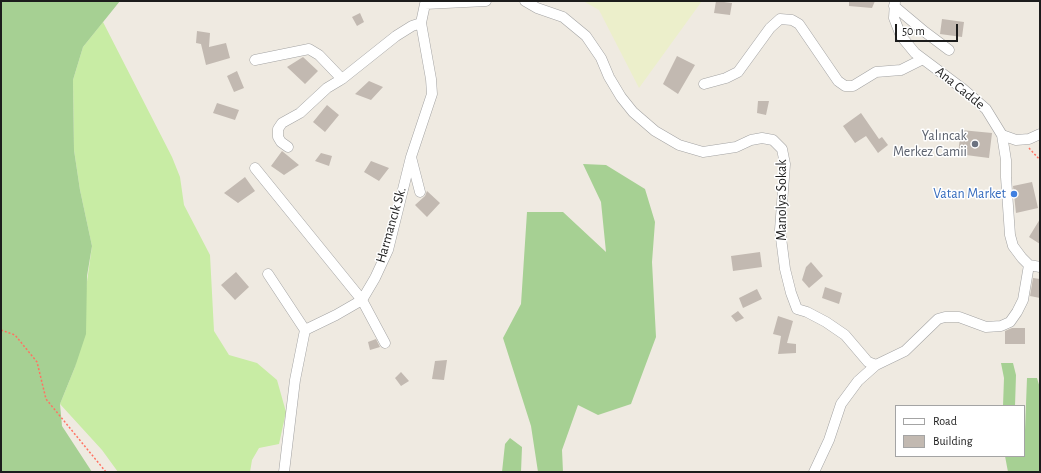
<!DOCTYPE html>
<html>
<head>
<meta charset="utf-8">
<style>
  body { margin:0 }
  #map { position:relative; width:1041px; height:473px; overflow:hidden; background:#efeae1; font-family:"Alegreya Sans",sans-serif }
  canvas { display:block }
  .frame { position:absolute; inset:0; border:2px solid #1c1c1c; pointer-events:none }
  .legend { position:absolute; left:895px; top:405px; width:130px; height:52px; box-sizing:border-box; background:#fff; border:1px solid #a4a4a4; margin:0; padding:5px 7px; list-style:none; font-size:12px; color:#1c1c1c }
  .legend li { display:flex; align-items:center; gap:8px; height:20px }
  .legend b { width:20px; border:1px solid #a4a4a4 }
  .scale { position:absolute; left:895px; top:24px; width:63px; height:18px; box-sizing:border-box; border:2px solid #1c1c1c; border-top:0; padding-left:5px; font-size:12px; line-height:14px; white-space:nowrap; color:#1c1c1c; -webkit-text-stroke:3px #fff; paint-order:stroke }
</style>
</head>
<body>
<div id="map">
<canvas width="1041" height="473"></canvas>
<div class="frame"></div>
<ul class="legend">
<li><b style="height:5px;background:#fff"></b>Road</li>
<li><b style="height:11px;background:#c2b9b1"></b>Building</li>
</ul>
<div class="scale">50 m</div>
</div>
<script>
const context = document.querySelector('canvas').getContext('2d');
context.lineJoin = 'round';
function fillPath(path, color) {
  context.fillStyle = color;
  context.fill(path, 'evenodd');
}
function shape(rows) {
  const path = new Path2D();
  for (const r of rows) {
    path.moveTo(r[0], r[1]);
    for (let i = 2; i < r.length; i += 2) path.lineTo(r[i], r[i + 1]);
  }
  return path;
}
function trace(path, color, width, dash) {
  context.strokeStyle = color;
  context.lineWidth = width;
  context.lineCap = dash ? 'butt' : 'round';
  context.setLineDash(dash || []);
  context.stroke(path);
}
function write(font, color, halo, rows, align = 'center') {
  context.font = font + ' "Alegreya Sans",sans-serif';
  context.lineWidth = 3;
  context.setLineDash([]);
  context.textBaseline = 'middle';
  context.strokeStyle = halo;
  context.fillStyle = color;
  for (const [text, x, y, turn = 0] of rows) {
    context.save();
    context.translate(x, y);
    context.rotate((+turn || 0) * Math.PI / 180);
    context.textAlign = isNaN(turn) ? turn : align;
    if (halo) context.strokeText(text, 0, 0);
    context.fillText(text, 0, 0);
    context.restore();
  }
}
const farmland = shape([
  [583,1,702,1,639,88,599,10]
]);
const grass = shape([
  [103,22,172,157,180,177,184,205,210,255,214,331,229,355,257,363,277,380,286,412,279,444,259,448,252,460,250,472,118,472,102,450,60,404,75,367,92,246,80,190,74,150,73,80,83,47]
]);
const forest = shape([
  [1,1,120,1,83,47,73,80,74,150,80,190,92,246,87,276,86,334,75,367,60,404,62,426,92,472,1,472],
  [583,164,606,165,645,189,655,222,652,262,656,337,631,404,598,415,578,405,562,450,563,472,538,472,531,426,503,338,521,304,527,212,563,212,606,252,601,202],
  [1001,363,1013,363,1016,375,1015,406,1003,406,1004,378],
  [1027,378,1037,378,1040,388,1040,472,1008,472,1005,456,1024,456],
  [510,438,522,447,521,472,502,472,505,444]
]);
const building = shape([
  [716,1,732,3,730,15,714,13],
  [849,1,875,1,872,8,849,6],
  [360,13,364,22,357,26,352,17],
  [942,19,964,22,962,37,940,34],
  [197,31,210,33,209,47,226,43,230,58,206,65,201,44,196,43],
  [677,56,695,65,678,94,663,84],
  [303,57,318,71,305,84,287,67],
  [237,71,244,88,234,92,227,76],
  [369,81,383,87,371,100,355,94],
  [758,101,769,101,766,115,757,113],
  [217,103,239,110,235,120,213,113],
  [327,105,339,115,325,132,313,122],
  [861,113,879,139,882,137,888,145,878,153,866,136,855,143,843,126],
  [961,130,992,133,989,158,958,154],
  [282,151,299,165,284,175,271,166],
  [321,153,332,156,329,166,315,161],
  [371,161,389,168,379,181,364,172],
  [245,177,255,191,238,203,224,193],
  [1032,182,1038,208,1016,213,1013,186],
  [427,191,440,203,427,217,415,205,425,196],
  [1040,219,1040,244,1029,237],
  [760,252,762,267,733,271,731,256],
  [811,262,823,276,809,288,802,280,806,267],
  [236,272,249,287,235,300,221,285],
  [1033,278,1040,279,1040,298,1030,296],
  [825,287,842,293,839,304,822,298],
  [757,289,762,299,743,308,739,298],
  [738,311,744,318,736,322,731,316],
  [778,316,793,321,787,343,796,344,796,353,778,354,781,336,773,334],
  [1012,328,1025,328,1025,344,1005,344,1005,331],
  [376,339,380,347,370,350,368,342],
  [447,360,444,380,432,379,435,361],
  [401,372,409,381,401,386,395,378]
]);
const path = shape([
  [1029,148,1040,160],
  [1,330,15,335,37,362,46,399,106,472]
]);
const street = shape([
  [525,1,537,8,563,17,586,36,601,58,609,77,621,97,633,112,655,131,679,145,703,152,736,147,751,140,762,138,773,140,782,149,785,164,780,230,785,269,791,293,797,309,807,312,826,322,845,335,868,362,876,365],
  [895,1,894,18,901,36,915,53,963,89,986,109,1002,135,1006,160,1006,177,1010,235,1013,246,1022,258,1029,265,1040,267],
  [894,6,925,32,949,50],
  [255,60,309,49,319,55,342,79],
  [704,84,726,78,738,72,770,28,780,19,792,20,799,24,838,81,845,86,853,86,876,72,901,70,923,59],
  [1002,135,1016,140,1029,139,1040,134],
  [288,147,281,142,278,137,278,129,282,123,300,113,327,88,342,79,396,36,412,26,421,23],
  [411,157,420,192],
  [255,168,362,300,385,343],
  [268,274,305,330],
  [284,472,295,380,305,330,336,315,362,300,375,278,388,250,411,157,432,94,431,79,421,23,425,4,486,1],
  [814,472,829,440,841,404,858,381,876,365,905,351,938,319,945,317,959,317,986,327,1001,326,1010,322,1017,312,1023,300,1029,265]
]);
const markers = [
  [975,144,4,"#6b7280"],
  [1014,194,4,"#3f7fe0"]
];
const streetNames = [
  ["Ana Cadde",960,88,39],
  ["Manolya Sokak",782,200,-90],
  ["Harmancık Sk.",391,225,-74]
];
const worshipNames = [
  ["Yalıncak",967,136],
  ["Merkez Camii",967,152]
];
const shopNames = [
  ["Vatan Market",1006,194]
];
fillPath(farmland, '#ecefcb');
fillPath(grass, '#c8eca4');
fillPath(forest, '#a6d093');
fillPath(building, '#c2b9b1');
trace(street, '#a3a3a3', 11);
trace(path, '#ff7262', 1.5, [2, 2]);
trace(street, '#fff', 10);
for (const [x, y, r, color] of markers) {
  const dot = new Path2D();
  dot.arc(x, y, r, 0, 2 * Math.PI);
  context.fillStyle = color;
  context.fill(dot);
  trace(dot, '#fff', 1.5);
}
write('14px', '#1c1c1c', '#fff', streetNames);
write('14px', '#5b616d', '#fff', worshipNames, 'right');
write('14px', '#366cbe', '#fff', shopNames, 'right');
</script>
</body>
</html>
